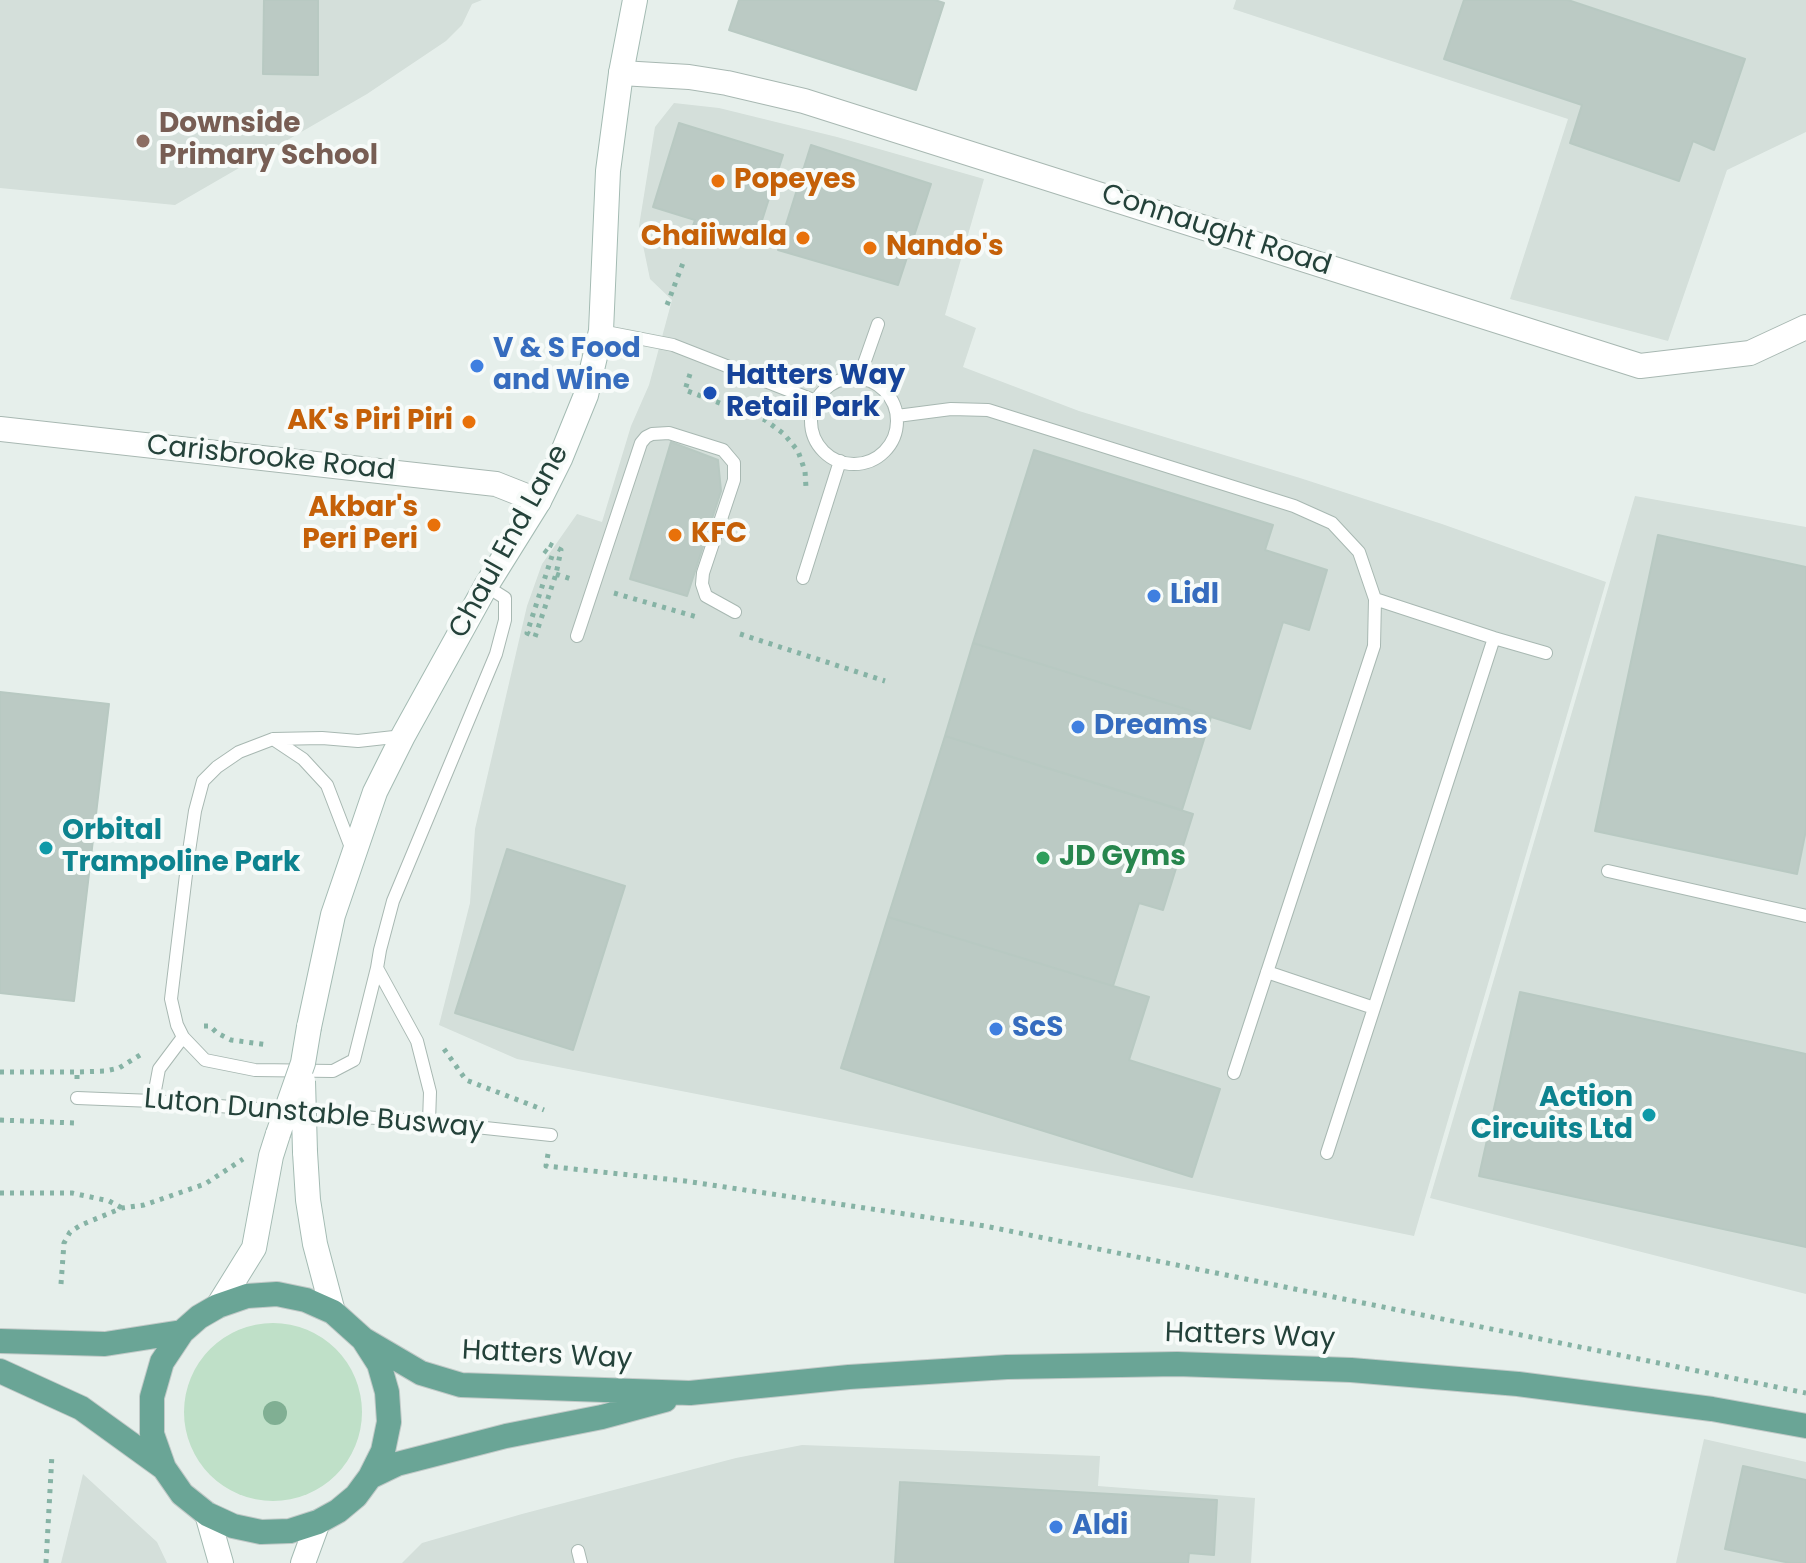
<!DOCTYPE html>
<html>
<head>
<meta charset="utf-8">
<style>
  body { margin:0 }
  canvas { display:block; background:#e6efeb }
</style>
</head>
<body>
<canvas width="1806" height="1563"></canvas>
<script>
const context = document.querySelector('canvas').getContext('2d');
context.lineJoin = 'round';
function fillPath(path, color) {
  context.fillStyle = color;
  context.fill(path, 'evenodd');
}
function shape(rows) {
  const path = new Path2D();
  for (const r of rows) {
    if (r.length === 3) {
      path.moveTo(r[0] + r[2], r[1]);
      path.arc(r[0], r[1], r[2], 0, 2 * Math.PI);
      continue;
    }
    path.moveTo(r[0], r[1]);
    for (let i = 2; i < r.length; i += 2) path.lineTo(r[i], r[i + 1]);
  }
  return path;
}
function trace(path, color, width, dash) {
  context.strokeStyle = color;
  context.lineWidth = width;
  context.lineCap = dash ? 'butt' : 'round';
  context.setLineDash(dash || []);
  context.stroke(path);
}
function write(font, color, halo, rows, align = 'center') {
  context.font = font + ' Poppins,sans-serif';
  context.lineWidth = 8;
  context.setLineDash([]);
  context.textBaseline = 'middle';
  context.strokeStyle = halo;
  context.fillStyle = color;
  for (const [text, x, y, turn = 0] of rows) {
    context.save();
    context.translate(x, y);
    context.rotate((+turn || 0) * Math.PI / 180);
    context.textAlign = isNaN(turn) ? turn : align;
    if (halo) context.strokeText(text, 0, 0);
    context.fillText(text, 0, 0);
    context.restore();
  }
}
const built = shape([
  [0,0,482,0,472,4,462,25,446,41,367,94,175,205,0,188],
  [1236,0,1806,0,1806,132,1727,170,1668,341,1510,299,1568,119,1233,9],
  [674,103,719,108,837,137,984,179,945,315,976,328,963,367,1079,411,1300,478,1442,524,1606,582,1414,1236,1184,1189,517,1059,439,1025,470,903,475,829,527,606,542,564,577,514,602,522,631,426,649,385,672,300,650,279,639,226,655,127],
  [1635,496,1806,527,1806,1294,1430,1198],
  [1704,1439,1806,1462,1806,1563,1676,1563],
  [802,1445,1100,1456,1098,1486,1255,1498,1251,1563,402,1563,422,1543,522,1514,736,1458],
  [83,1474,157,1542,167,1563,61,1563]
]);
const green = shape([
  [273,1412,89]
]);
const building = shape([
  [264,0,318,0,318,75,263,74,264,0],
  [739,0,935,0,944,3,916,90,729,30,739,0],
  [1464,0,1568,0,1745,59,1714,150,1693,141,1679,181,1570,143,1582,105,1444,59,1464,0],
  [679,123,783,155,756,239,737,232,731,242,691,231,695,220,653,207,679,123],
  [811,145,931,184,898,285,778,250,811,145],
  [671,442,718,460,721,491,687,596,630,579,671,442],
  [1034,450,1273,525,1265,550,1327,570,1309,630,1283,622,1250,729,973,643,1034,450],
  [1658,535,1806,567,1806,830,1797,874,1595,831,1658,535],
  [973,643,1211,717,1182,810,945,736,973,643],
  [0,692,109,704,74,1001,0,993,0,692],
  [945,736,1193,814,1163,910,1139,903,1113,986,888,917,945,736],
  [507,849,625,886,573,1050,455,1013,507,849],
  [888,917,1149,997,1129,1060,1220,1089,1192,1177,841,1068,888,917],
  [1520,992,1806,1054,1806,1247,1479,1176,1520,992],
  [1743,1466,1806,1480,1806,1563,1790,1563,1725,1549,1743,1466],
  [900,1482,1217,1500,1214,1555,1189,1553,1188,1563,895,1563,900,1482]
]);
const path = shape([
  [667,305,683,263],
  [690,374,685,390,765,420,784,434,798,451,805,471,806,488],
  [544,550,552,556,527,633,535,637,556,574,561,550,549,544],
  [556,574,574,580],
  [614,593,697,617],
  [740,634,885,681],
  [204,1026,210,1026,217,1033,231,1040,269,1045],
  [444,1049,466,1080,544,1110],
  [0,1072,77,1072],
  [77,1079,77,1072,105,1071,119,1068,140,1055],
  [0,1120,75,1123],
  [548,1154,546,1166,685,1181,985,1226,1806,1393],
  [0,1193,72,1193,109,1201,122,1208],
  [61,1284,64,1243,70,1232,81,1225,122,1208,144,1205,205,1184,243,1159],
  [46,1563,52,1454]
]);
const lane = shape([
  [601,331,673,345,816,401],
  [859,378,878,324],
  [854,421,43],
  [897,416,951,409,988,410,1294,506,1332,523,1359,552,1375,599,1374,646,1234,1073],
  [803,578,840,461],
  [1375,599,1494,638,1546,653],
  [577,636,641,443,646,437,652,434,669,433,723,450,734,463,734,480,703,573,702,584,706,596,735,612],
  [403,736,358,741,322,738,273,739,239,752,217,767,203,781,195,811,188,858,171,999,177,1025,183,1037,205,1060,255,1070,333,1071,354,1060,377,968,380,950,393,901,496,654,505,620,505,598,486,586],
  [273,739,303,759,327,785,352,850],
  [1608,871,1806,916],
  [377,968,417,1041,430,1092,429,1122],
  [1267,972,1374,1008],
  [77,1098,153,1101,429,1122,551,1135],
  [153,1101,159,1069,183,1037],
  [1327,1153,1494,638],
  [578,1551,581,1563]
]);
const street = shape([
  [621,73,689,77,727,83,804,101,1640,366,1750,353,1806,327],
  [0,429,496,484,539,501]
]);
const secondary = shape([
  [309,1027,333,915,375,792,403,736,486,586,539,501,560,459,586,395,601,331,608,171,621,73,635,0],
  [305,1152,308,1200,315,1244,333,1312],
  [218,1306,254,1248,271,1156,278,1134],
  [207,1514,221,1563],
  [303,1563,318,1522]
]);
const primary = shape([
  [363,1339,421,1373,461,1385,690,1393,849,1377,1007,1367,1177,1364,1351,1370,1518,1384,1712,1409,1806,1426],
  [0,1341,105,1344,182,1332],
  [0,1371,81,1408,164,1468],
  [370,1477,383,1451,389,1422,387,1392,379,1364,363,1339,333,1312,306,1300,277,1294,247,1296,218,1306,199,1317,182,1332,162,1362,152,1397,152,1434,164,1468,182,1494,207,1514,233,1526,261,1532,290,1531,318,1522,338,1511,356,1496,370,1477,397,1464,506,1436,602,1417,665,1400]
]);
const secondaryBridge = shape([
  [303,1081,305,1152],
  [278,1134,303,1063,309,1027]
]);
const trees = [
  [275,1413]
];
const markers = [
  [143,141,8,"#8d6e63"],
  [718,181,8,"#e8710a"],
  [803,238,8,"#e8710a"],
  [870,248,8,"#e8710a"],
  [477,366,8,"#3f7fe0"],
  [710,393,8,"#1a4fb4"],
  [469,422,8,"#e8710a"],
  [434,525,8,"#e8710a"],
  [675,535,8,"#e8710a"],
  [1154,596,8,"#3f7fe0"],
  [1078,727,8,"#3f7fe0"],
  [46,848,8,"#0f9aa8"],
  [1043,858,8,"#2e9e5b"],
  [996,1029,8,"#3f7fe0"],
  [1649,1115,8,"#0f9aa8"],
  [1056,1527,8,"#3f7fe0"]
];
const educationNames = [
  ["Downside",159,125],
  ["Primary School",159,157]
];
const foodNames = [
  ["Popeyes",734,181],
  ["Chaiiwala",787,238,"right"],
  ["Nando's",886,248],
  ["AK's Piri Piri",453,422,"right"],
  ["Akbar's",418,509,"right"],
  ["Peri Peri",418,541,"right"],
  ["KFC",691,535]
];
const streetNames = [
  ["Connaught Road",1216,231,18],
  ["Carisbrooke Road",271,459,6],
  ["Chaul End Lane",510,542,-61],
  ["Luton Dunstable Busway",314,1115,5],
  ["Hatters Way",1250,1337,2],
  ["Hatters Way",547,1356,3]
];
const shopNames = [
  ["V & S Food",493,350],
  ["and Wine",493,382],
  ["Lidl",1170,596],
  ["Dreams",1094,727],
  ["ScS",1012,1029],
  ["Aldi",1072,1527]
];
const transitNames = [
  ["Hatters Way",726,377],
  ["Retail Park",726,409]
];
const cultureNames = [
  ["Orbital",62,832],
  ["Trampoline Park",62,864],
  ["Action",1633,1099,"right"],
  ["Circuits Ltd",1633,1131,"right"]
];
const leisureNames = [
  ["JD Gyms",1059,858]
];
fillPath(built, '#d4dfda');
fillPath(green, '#bfe0c8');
fillPath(building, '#bbcac4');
trace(building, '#b8c9c2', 2);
trace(lane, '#a8b8b2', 14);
trace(street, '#a8b8b2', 26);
trace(secondary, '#a4bbb3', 26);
trace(primary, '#c2cac8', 26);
trace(path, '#86b3a5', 5, [4, 6]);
trace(lane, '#fff', 12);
trace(street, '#fff', 24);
trace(secondary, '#fff', 24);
trace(primary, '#6aa596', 24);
trace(secondaryBridge, '#a4bbb3', 26, []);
trace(secondaryBridge, '#fff', 24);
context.fillStyle = '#80af93';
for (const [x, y] of trees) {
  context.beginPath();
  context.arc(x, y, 12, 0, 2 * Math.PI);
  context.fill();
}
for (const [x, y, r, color] of markers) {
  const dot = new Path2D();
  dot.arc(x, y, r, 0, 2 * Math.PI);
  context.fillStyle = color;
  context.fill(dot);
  trace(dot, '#f7fbf9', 3);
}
write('bold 28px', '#785e54', '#f7fbf9', educationNames, 'left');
write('bold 28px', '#c56008', '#f7fbf9', foodNames, 'left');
write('28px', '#24423a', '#f7fbf9', streetNames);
write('bold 28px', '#366cbe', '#f7fbf9', shopNames, 'left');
write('bold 28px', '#164399', '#f7fbf9', transitNames, 'left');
write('bold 28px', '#0d838f', '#f7fbf9', cultureNames, 'left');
write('bold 28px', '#27864d', '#f7fbf9', leisureNames, 'left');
</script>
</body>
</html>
